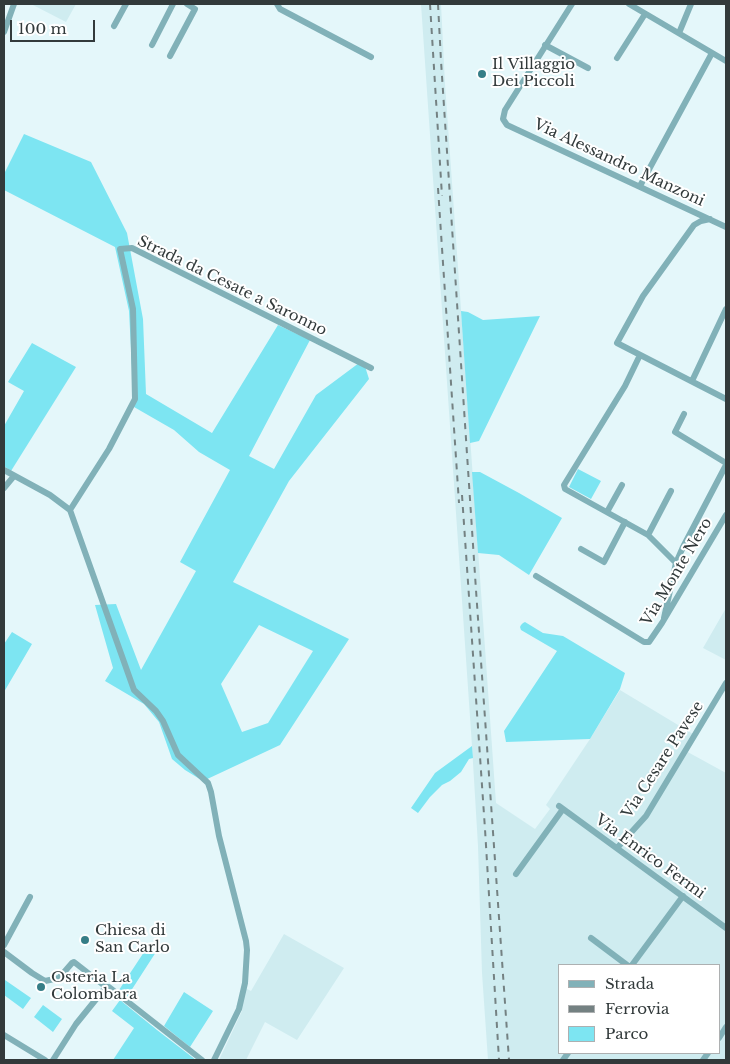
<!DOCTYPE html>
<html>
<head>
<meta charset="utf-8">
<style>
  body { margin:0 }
  #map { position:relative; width:730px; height:1064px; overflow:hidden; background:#e4f7fa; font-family:"Libre Baskerville",serif }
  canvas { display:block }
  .frame { position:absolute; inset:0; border:5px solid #323a3b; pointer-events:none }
  .legend { position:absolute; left:558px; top:964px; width:162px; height:90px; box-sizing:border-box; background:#fff; border:1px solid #adb0b1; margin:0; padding:6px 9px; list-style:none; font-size:15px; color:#323a3b }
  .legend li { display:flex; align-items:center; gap:10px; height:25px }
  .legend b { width:25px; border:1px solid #adb0b1 }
  .scale { position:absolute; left:10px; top:20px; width:85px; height:22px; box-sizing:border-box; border:2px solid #323a3b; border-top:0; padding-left:6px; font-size:15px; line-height:18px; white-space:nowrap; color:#323a3b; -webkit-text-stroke:4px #fff; paint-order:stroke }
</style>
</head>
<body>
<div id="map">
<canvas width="730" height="1064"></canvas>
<div class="frame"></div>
<ul class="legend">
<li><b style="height:6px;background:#81b1b8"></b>Strada</li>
<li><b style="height:6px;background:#748182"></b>Ferrovia</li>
<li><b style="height:14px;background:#7de5f2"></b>Parco</li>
</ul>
<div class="scale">100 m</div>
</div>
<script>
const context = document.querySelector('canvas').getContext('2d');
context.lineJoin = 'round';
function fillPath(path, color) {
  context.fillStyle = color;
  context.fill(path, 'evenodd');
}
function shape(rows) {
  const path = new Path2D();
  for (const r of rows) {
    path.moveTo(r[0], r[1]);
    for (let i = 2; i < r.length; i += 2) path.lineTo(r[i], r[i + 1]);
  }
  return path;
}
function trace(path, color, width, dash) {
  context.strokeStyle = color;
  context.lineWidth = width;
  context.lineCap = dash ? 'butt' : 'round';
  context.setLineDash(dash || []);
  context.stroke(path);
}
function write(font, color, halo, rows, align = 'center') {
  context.font = font + ' "Libre Baskerville",serif';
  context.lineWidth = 4;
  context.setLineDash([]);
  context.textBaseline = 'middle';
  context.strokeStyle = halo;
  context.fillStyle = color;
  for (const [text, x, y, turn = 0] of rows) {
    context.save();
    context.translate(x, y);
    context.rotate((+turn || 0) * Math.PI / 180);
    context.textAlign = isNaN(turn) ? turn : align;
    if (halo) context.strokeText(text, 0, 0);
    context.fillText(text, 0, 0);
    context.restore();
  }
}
const built = shape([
  [31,4,76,4,66,22],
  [421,4,441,4,445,84,496,803,535,829,550,809,546,805,590,739,620,690,693,734,684,750,726,773,726,1060,488,1060,482,973,478,846,472,746],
  [559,965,719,965,719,1053,559,1053],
  [726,608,726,660,703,648],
  [284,934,344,968,297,1040,265,1022,246,1060,219,1060,242,1011,236,1007,243,987,251,991]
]);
const green = shape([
  [24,134,91,162,127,233,143,319,146,394,212,433,278,325,310,340,249,456,274,469,316,395,363,360,369,379,289,481,233,582,349,639,280,745,203,781,185,770,172,759,159,722,144,704,105,681,113,668,95,605,116,604,141,670,196,571,180,562,230,470,199,452,174,430,134,407,129,311,115,247,4,190,4,174],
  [259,625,313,651,268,723,242,732,221,684],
  [461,311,468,312,483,320,540,316,479,441,470,443],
  [32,343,76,367,11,471,4,466,4,426,24,391,8,382],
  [578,469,601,481,591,499,569,487],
  [472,472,480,472,519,493,562,518,529,575,499,555,478,553],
  [525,622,543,633,563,636,625,673,620,689,590,739,506,742,504,731,557,651,521,630,520,627,521,625,523,623],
  [12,632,32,644,4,692,4,644],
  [472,746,473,758,469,759,461,772,450,781,442,785,430,797,418,813,411,808,435,773],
  [148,946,156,952,127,997,119,990],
  [5,980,31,998,23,1009,4,995,4,983],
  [184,992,213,1011,190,1047,164,1026],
  [120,1000,157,1030,196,1060,113,1060,134,1028,112,1011],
  [43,1005,62,1019,53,1032,34,1017]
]);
const minor = shape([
  [277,4,280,9,371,57],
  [572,4,505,110,503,119,507,125,726,227],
  [629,4,726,61],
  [114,26,126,4],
  [4,32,14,4],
  [679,33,691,4],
  [152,45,173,4],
  [545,45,588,68],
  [170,56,195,9,187,4],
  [617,58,645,14],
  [640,186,712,53],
  [710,219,701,221,694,225,643,296,617,343,726,399],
  [640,355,625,386,564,485,565,489,648,535,676,563],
  [692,381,726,309],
  [684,414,675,432,726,463],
  [4,470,50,495,70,510],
  [4,488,14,476],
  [70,510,134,690,156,711,163,721,178,755,208,783,211,792,219,836,246,941,247,950,245,983,239,1009,214,1060],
  [70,510,109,449,135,399,133,309,120,249,132,248,371,368],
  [607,512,622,485],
  [648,535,671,491],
  [581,549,604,562,625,522],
  [536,576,644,642,649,642,662,623,726,515],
  [664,618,676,563,683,547,726,465],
  [559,806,726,928],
  [617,848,646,816,726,683],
  [516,874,563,809],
  [591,938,627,965],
  [4,945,30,897],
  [4,952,32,973,45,981,59,978,72,963,74,962,106,987,109,987,202,1060],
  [632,965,683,896],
  [4,1035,45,1060],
  [719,1038,726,1027],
  [53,1060,76,1024,106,987],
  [563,1060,568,1053],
  [703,1060,708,1053]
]);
const rail = shape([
  [430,4,442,196],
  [438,4,441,61,476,590,509,1060],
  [438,188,459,503],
  [462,495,485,829,499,1060]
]);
const markers = [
  [482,74,5,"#367e87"],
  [85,940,5,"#367e87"],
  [41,987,5,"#367e87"]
];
const poiNames = [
  ["Il Villaggio",492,65],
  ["Dei Piccoli",492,82],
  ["Chiesa di",95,931],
  ["San Carlo",95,948],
  ["Osteria La",51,978],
  ["Colombara",51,995]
];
const streetNames = [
  ["Via Alessandro Manzoni",619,163,25],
  ["Strada da Cesate a Saronno",232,286,26],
  ["Via Monte Nero",677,572,-59],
  ["Via Cesare Pavese",663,760,-57],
  ["Via Enrico Fermi",650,857,36]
];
fillPath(built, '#cfecf0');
fillPath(green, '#7de5f2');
trace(minor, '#81b1b8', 6);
trace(rail, '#748182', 2, [6, 6]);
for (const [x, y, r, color] of markers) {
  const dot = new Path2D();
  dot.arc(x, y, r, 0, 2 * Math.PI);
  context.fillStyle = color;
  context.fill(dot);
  trace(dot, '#fff', 2);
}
write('15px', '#323a3b', '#fff', poiNames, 'left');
write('15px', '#323a3b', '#fff', streetNames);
</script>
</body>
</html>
